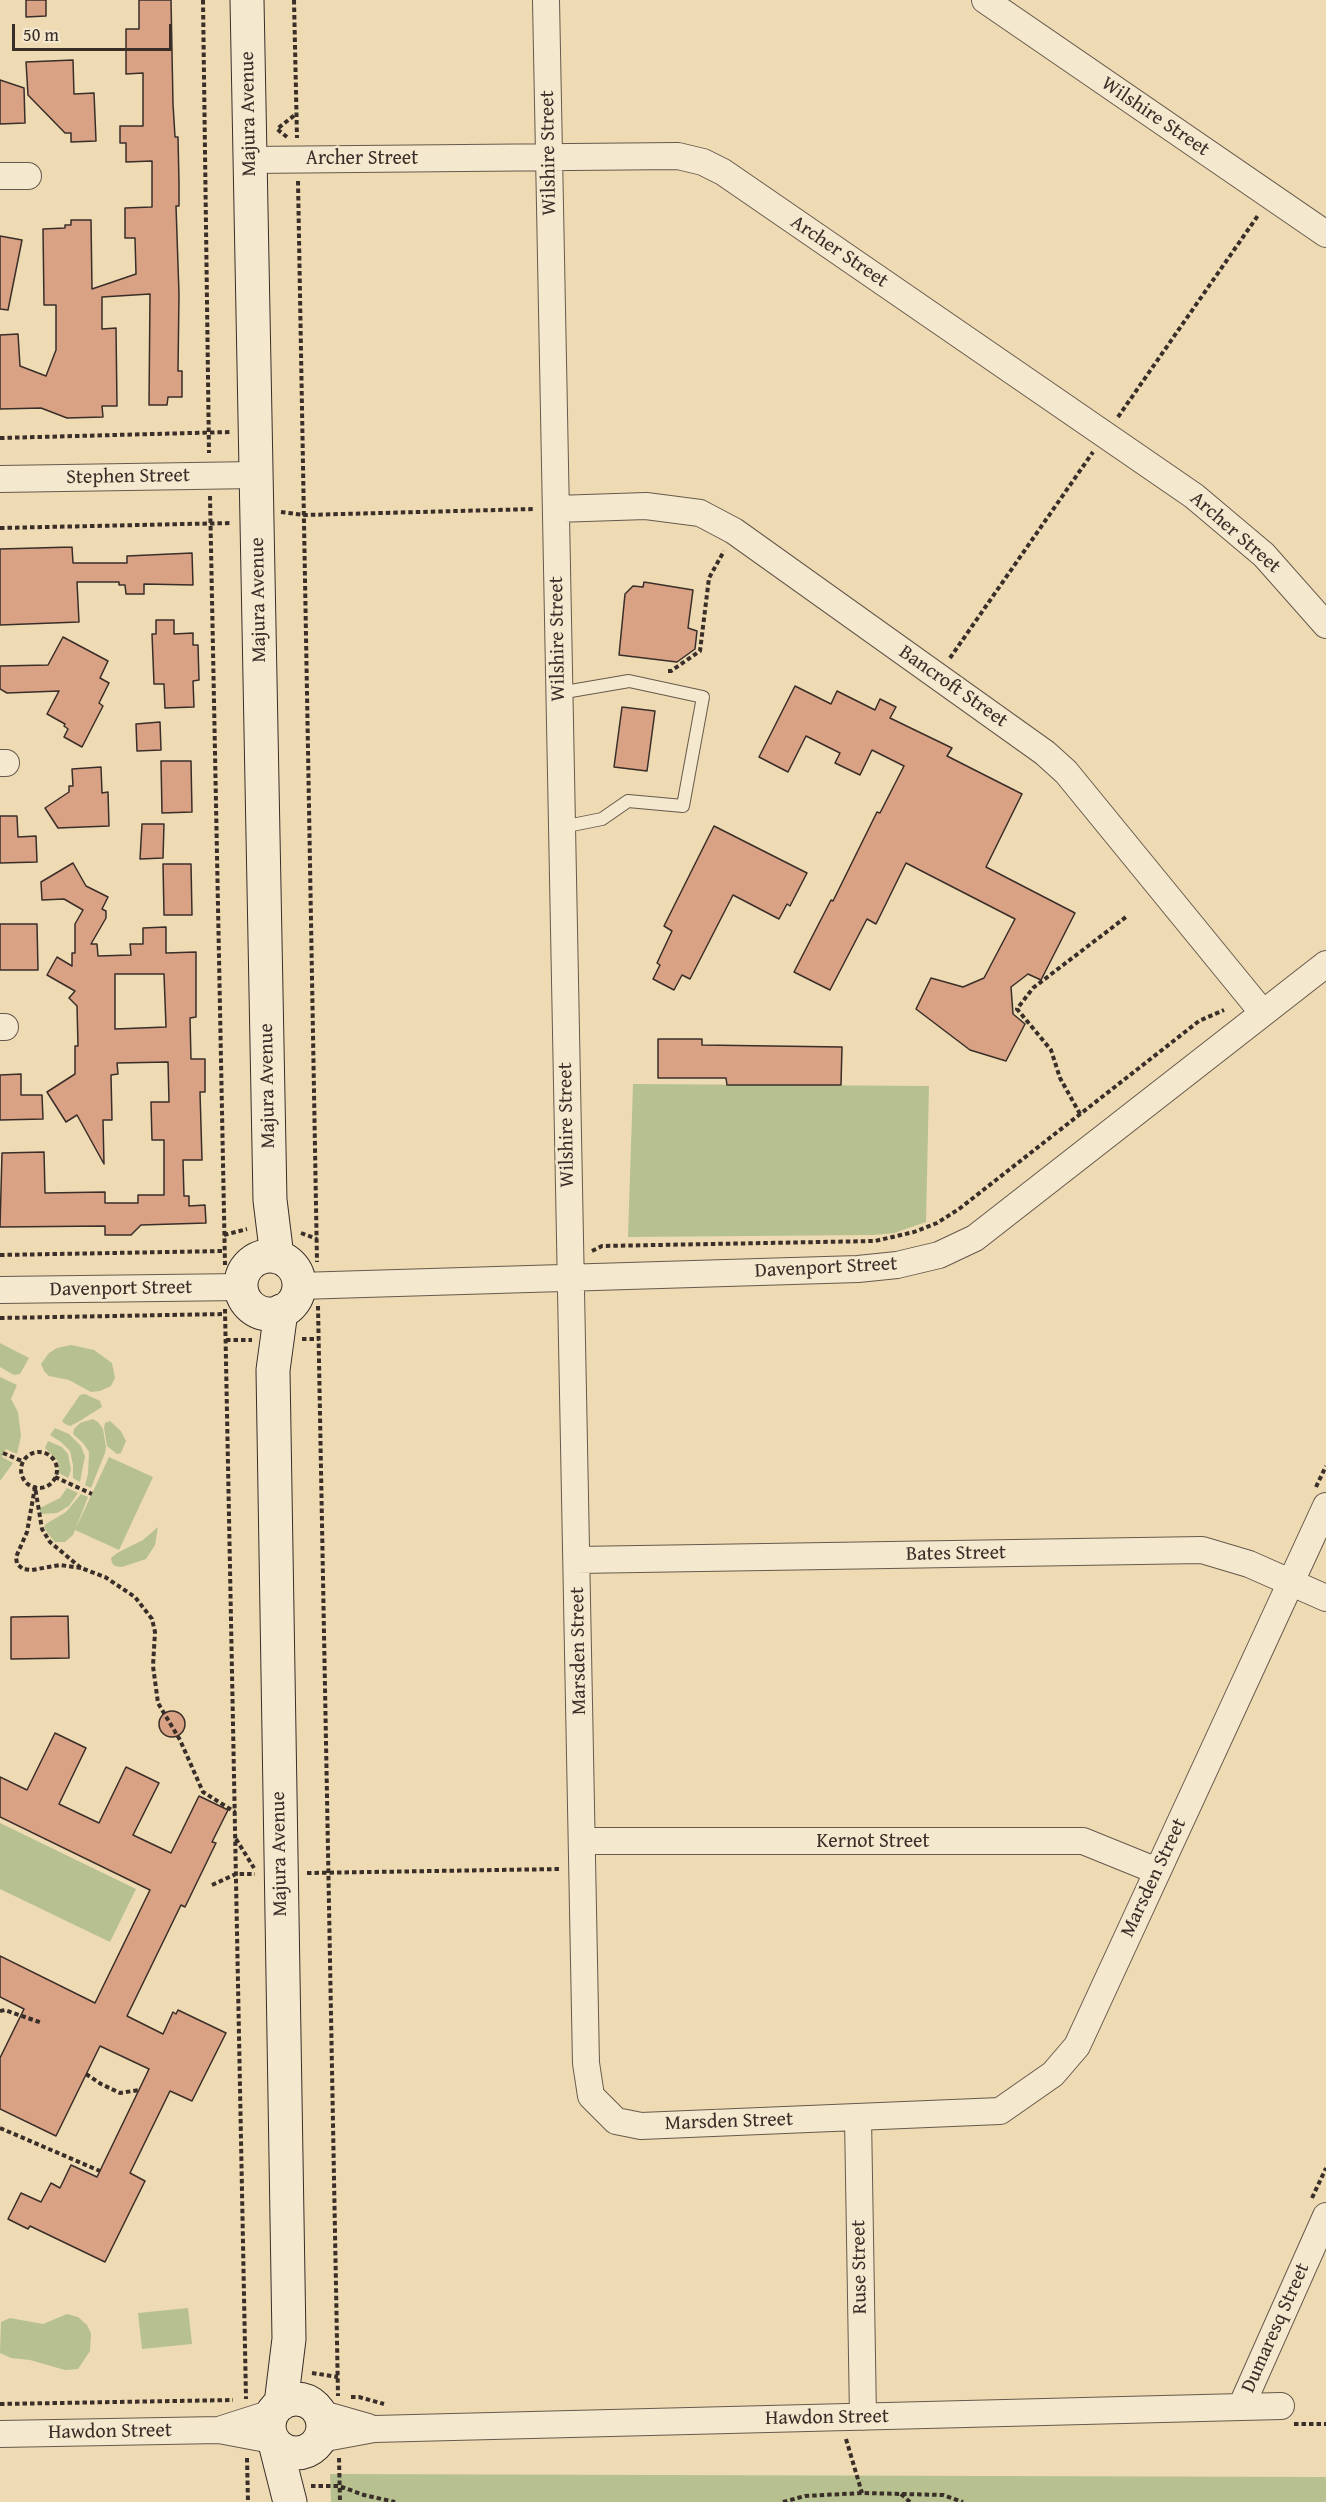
<!DOCTYPE html>
<html>
<head>
<meta charset="utf-8">
<style>
  body { margin:0 }
  #map { position:relative; width:1326px; height:2502px; overflow:hidden; background:#eedbb4; font-family:"Gentium Book Plus",serif }
  canvas { display:block }
  .scale { position:absolute; left:12px; top:24px; width:160px; height:27px; box-sizing:border-box; border:3px solid #3a2e29; border-top:0; padding-left:8px; font-size:18px; line-height:21px; white-space:nowrap; color:#3a2e29; -webkit-text-stroke:4px #f4e8ce; paint-order:stroke }
</style>
</head>
<body>
<div id="map">
<canvas width="1326" height="2502"></canvas>
<div class="scale">50 m</div>
</div>
<script>
const context = document.querySelector('canvas').getContext('2d');
context.lineJoin = 'round';
function fillPath(path, color) {
  context.fillStyle = color;
  context.fill(path, 'evenodd');
}
function shape(rows) {
  const path = new Path2D();
  for (const r of rows) {
    if (r.length === 3) {
      path.moveTo(r[0] + r[2], r[1]);
      path.arc(r[0], r[1], r[2], 0, 2 * Math.PI);
      continue;
    }
    path.moveTo(r[0], r[1]);
    for (let i = 2; i < r.length; i += 2) path.lineTo(r[i], r[i + 1]);
  }
  return path;
}
function trace(path, color, width, dash) {
  context.strokeStyle = color;
  context.lineWidth = width;
  context.lineCap = dash ? 'butt' : 'round';
  context.setLineDash(dash || []);
  context.stroke(path);
}
function write(font, color, halo, rows, align = 'center') {
  context.font = font + ' "Gentium Book Plus",serif';
  context.lineWidth = 5;
  context.setLineDash([]);
  context.textBaseline = 'middle';
  context.strokeStyle = halo;
  context.fillStyle = color;
  for (const [text, x, y, turn = 0] of rows) {
    context.save();
    context.translate(x, y);
    context.rotate((+turn || 0) * Math.PI / 180);
    context.textAlign = isNaN(turn) ? turn : align;
    if (halo) context.strokeText(text, 0, 0);
    context.fillText(text, 0, 0);
    context.restore();
  }
}
const green = shape([
  [633,1084,929,1086,926,1222,894,1233,874,1235,628,1237],
  [0,1343,29,1358,20,1374,14,1375,0,1367],
  [71,1345,94,1350,112,1363,115,1378,111,1386,100,1391,91,1392,69,1380,49,1376,44,1371,41,1364,49,1353,57,1348],
  [0,1377,17,1385,11,1399,18,1412,21,1436,17,1454,6,1449,3,1453,2,1457,13,1463,0,1481],
  [85,1394,100,1401,102,1407,78,1422,70,1426,65,1424,62,1421,80,1395],
  [93,1419,98,1422,103,1429,106,1447,105,1453,91,1488,85,1485,88,1474,89,1452,83,1443,73,1434,74,1429,80,1423],
  [110,1421,121,1431,126,1441,121,1453,117,1454,107,1446,104,1428,105,1423],
  [55,1428,69,1434,81,1446,85,1456,80,1482,73,1478,73,1465,70,1451,61,1442,50,1435],
  [48,1441,62,1447,68,1454,71,1470,68,1478,59,1473,58,1461,45,1448],
  [109,1457,153,1477,119,1550,75,1530],
  [67,1488,78,1493,69,1506,57,1513,40,1514,40,1508,60,1498],
  [81,1494,88,1497,73,1535,65,1542,55,1542,47,1532,44,1527,46,1524,66,1512],
  [158,1527,155,1545,146,1559,122,1567,115,1566,112,1563,111,1558,117,1553,143,1540],
  [0,1823,136,1889,110,1942,0,1889],
  [188,2308,192,2344,142,2349,138,2313],
  [67,2314,78,2317,87,2325,91,2333,90,2351,78,2369,65,2370,30,2360,11,2358,0,2353,1,2322,10,2318,43,2324],
  [330,2474,1326,2477,1326,2502,331,2502]
]);
const building = shape([
  [26,0,46,0,46,16,26,17,26,0],
  [139,0,171,0,173,104,175,137,178,137,179,183,179,206,176,206,179,294,178,371,182,371,182,397,168,397,167,405,149,405,150,294,102,297,102,329,116,328,117,406,102,406,103,417,67,418,41,408,0,409,0,335,18,334,20,366,46,376,56,350,56,305,44,305,43,229,65,228,65,225,71,225,71,220,91,220,92,289,136,274,135,238,125,238,125,208,152,207,152,161,126,162,126,143,120,143,120,126,143,126,143,73,126,74,126,29,139,29,139,0],
  [73,60,74,94,94,93,96,141,71,142,71,133,65,133,28,95,26,62,73,60],
  [0,80,24,88,25,123,0,124,0,80],
  [0,236,22,240,8,310,0,309,0,236],
  [72,547,73,563,127,563,127,556,192,553,193,585,144,584,144,594,126,594,125,585,119,585,119,582,77,582,79,622,0,625,0,549,72,547],
  [644,582,693,590,688,628,697,631,695,649,677,662,619,655,625,594,633,586,643,587,644,582],
  [156,620,174,620,174,634,193,633,193,645,198,645,199,680,193,681,194,707,165,708,164,684,154,684,152,634,156,634,156,620],
  [63,637,108,661,100,678,109,683,99,703,103,706,82,747,64,737,68,729,64,726,65,724,47,714,59,691,7,693,0,689,0,666,48,665,63,637],
  [795,686,831,704,837,691,875,710,880,699,896,707,890,718,952,748,947,756,1022,794,986,867,1075,913,1041,980,1028,974,1011,987,1013,1014,1025,1024,1006,1061,970,1050,916,1009,931,978,963,987,984,978,1015,919,906,863,876,924,867,919,830,990,794,972,831,900,833,901,877,812,880,813,904,766,872,750,860,775,835,763,840,753,806,736,788,772,759,757,795,686],
  [622,707,655,711,647,771,614,767,622,707],
  [160,722,161,750,137,751,136,724,160,722],
  [161,761,191,761,192,812,162,813,161,761],
  [101,767,102,793,108,792,109,826,58,828,45,808,69,792,69,786,73,786,72,769,101,767],
  [0,816,17,816,18,837,36,836,37,862,0,863,0,816],
  [142,824,164,824,163,858,140,859,142,824],
  [714,826,807,873,790,906,787,904,779,919,733,895,690,979,682,975,674,990,653,979,660,965,657,963,672,931,664,926,714,826],
  [73,863,86,886,108,897,102,909,106,911,106,918,91,944,97,944,98,956,131,955,130,944,143,944,143,928,166,927,166,953,196,952,196,1017,190,1018,191,1059,205,1059,205,1092,200,1092,202,1160,183,1160,184,1196,189,1196,189,1206,205,1205,206,1223,141,1225,131,1235,105,1235,105,1226,0,1227,2,1153,44,1152,45,1193,105,1192,105,1203,138,1203,138,1195,164,1195,164,1140,152,1140,151,1102,169,1102,168,1062,117,1063,118,1074,111,1075,112,1120,103,1120,104,1164,77,1115,66,1122,47,1092,75,1074,75,1046,78,1046,77,1006,69,998,75,991,47,975,57,957,72,966,72,953,75,953,75,924,83,910,64,899,42,900,41,882,73,863],
  [115,974,164,974,166,1027,115,1029,115,974],
  [163,864,191,864,192,915,164,915,163,864],
  [0,924,37,924,38,970,0,970,0,924],
  [658,1039,702,1039,702,1045,842,1047,841,1085,727,1085,726,1078,658,1078,658,1039],
  [21,1074,21,1095,42,1095,43,1119,0,1120,0,1075,21,1074],
  [68,1616,69,1658,11,1659,11,1617,68,1616],
  [172,1724,13],
  [55,1733,86,1748,59,1804,99,1823,126,1767,159,1783,133,1835,171,1853,199,1796,228,1810,212,1842,216,1843,185,1907,181,1905,127,2016,163,2034,173,2012,176,2014,178,2010,226,2033,192,2101,170,2091,130,2173,145,2181,105,2262,30,2226,28,2229,8,2219,21,2193,41,2202,51,2183,60,2188,71,2165,97,2177,149,2069,100,2046,56,2136,0,2109,0,2058,24,2009,0,1997,0,1956,95,2003,150,1890,0,1817,0,1777,27,1790,55,1733]
]);
const path = shape([
  [203,0,209,453],
  [294,0,297,138],
  [287,137,277,129,296,114],
  [298,181,317,1262],
  [1118,417,1259,214],
  [0,438,230,432],
  [210,496,225,1265],
  [281,512,304,515,535,509],
  [0,528,232,523],
  [950,658,1093,452],
  [668,671,671,671,700,651,709,578,724,551],
  [1080,1114,1060,1078,1051,1050,1017,1009,1033,988,1126,917],
  [301,1233,317,1239],
  [224,1235,247,1229],
  [592,1251,602,1246,875,1241,914,1232,937,1223,959,1209,1199,1021,1224,1010],
  [0,1255,224,1251],
  [318,1306,338,2396],
  [225,1309,246,2399],
  [0,1318,225,1314],
  [302,1339,319,1339],
  [226,1340,252,1340],
  [39,1470,18],
  [3,1453,22,1461],
  [55,1477,92,1494],
  [1316,1487,1326,1466],
  [81,1568,60,1565,32,1570,23,1569,17,1564,16,1557,27,1532,35,1487,42,1529,50,1542,81,1568,105,1577,135,1597,152,1619,155,1632,153,1666,158,1703,180,1740,203,1792,235,1812],
  [236,1839,254,1868],
  [307,1873,561,1869],
  [212,1885,236,1874,255,1874],
  [0,2011,5,2010,42,2023],
  [86,2074,101,2084,120,2093,139,2090],
  [0,2128,100,2171],
  [1312,2198,1326,2168],
  [312,2373,338,2377],
  [351,2397,359,2397,384,2404],
  [0,2404,233,2400],
  [1294,2424,1326,2424],
  [846,2439,862,2493],
  [247,2458,248,2502],
  [339,2458,340,2502],
  [311,2486,339,2486,364,2495,395,2502],
  [901,2494,910,2502],
  [783,2502,805,2496,862,2493,943,2495,963,2502]
]);
const service = shape([
  [559,693,629,681,703,697,683,806,628,801,602,819,562,827]
]);
const minor = shape([
  [546,0,586,2063,591,2096,616,2121,641,2126,1000,2111,1053,2074,1077,2046,1326,1506],
  [985,0,1326,234],
  [250,160,678,156,703,162,723,172,1194,496,1264,555,1326,625],
  [0,176,28,176],
  [0,479,256,475],
  [556,509,646,506,700,513,734,531,1045,753,1066,772,1263,1013],
  [0,763,6,763],
  [0,1027,5,1027],
  [299,1286,858,1269,897,1265,939,1255,975,1238,1326,964],
  [0,1290,242,1287],
  [577,1560,1202,1550,1249,1564,1326,1598],
  [582,1841,1083,1841,1157,1871],
  [858,2117,863,2417],
  [1241,2407,1326,2216],
  [319,2413,368,2427],
  [222,2429,272,2413],
  [0,2434,219,2430,272,2440],
  [320,2439,374,2429,1281,2406]
]);
const secondary = shape([
  [247,0,270,1200,277,1257],
  [270,1285,29],
  [296,2426,27],
  [281,2404,289,2339,273,1370,281,1311],
  [275,2443,290,2502]
]);
const streetNames = [
  ["Majura Avenue",249,114,-91],
  ["Wilshire Street",1155,117,34],
  ["Wilshire Street",549,153,-91],
  ["Archer Street",362,159],
  ["Archer Street",839,252,34],
  ["Stephen Street",128,477,-1],
  ["Archer Street",1235,533,41],
  ["Majura Avenue",259,600,-91],
  ["Wilshire Street",558,639,-91],
  ["Bancroft Street",953,687,35],
  ["Majura Avenue",268,1086,-91],
  ["Wilshire Street",567,1125,-91],
  ["Davenport Street",826,1268,-3],
  ["Davenport Street",121,1289,-1],
  ["Bates Street",956,1554,-1],
  ["Marsden Street",579,1651,-91],
  ["Kernot Street",873,1842],
  ["Majura Avenue",280,1854,-91],
  ["Marsden Street",1154,1878,-65],
  ["Marsden Street",729,2122,-2],
  ["Ruse Street",860,2267,-91],
  ["Dumaresq Street",1276,2328,-66],
  ["Hawdon Street",827,2418,-1],
  ["Hawdon Street",110,2432,-1]
];
fillPath(green, '#b6c18f');
fillPath(building, '#d9a285');
trace(building, '#3a2e29', 1.5);
trace(service, '#67594c', 14);
trace(minor, '#67594c', 28);
trace(secondary, '#3a2e29', 35);
trace(path, '#3a2e29', 4, [4.5, 3]);
trace(service, '#f4e8ce', 12);
trace(minor, '#f4e8ce', 26);
trace(secondary, '#f4e8ce', 33);
write('20px', '#3a2e29', '#f4e8ce', streetNames);
</script>
</body>
</html>
